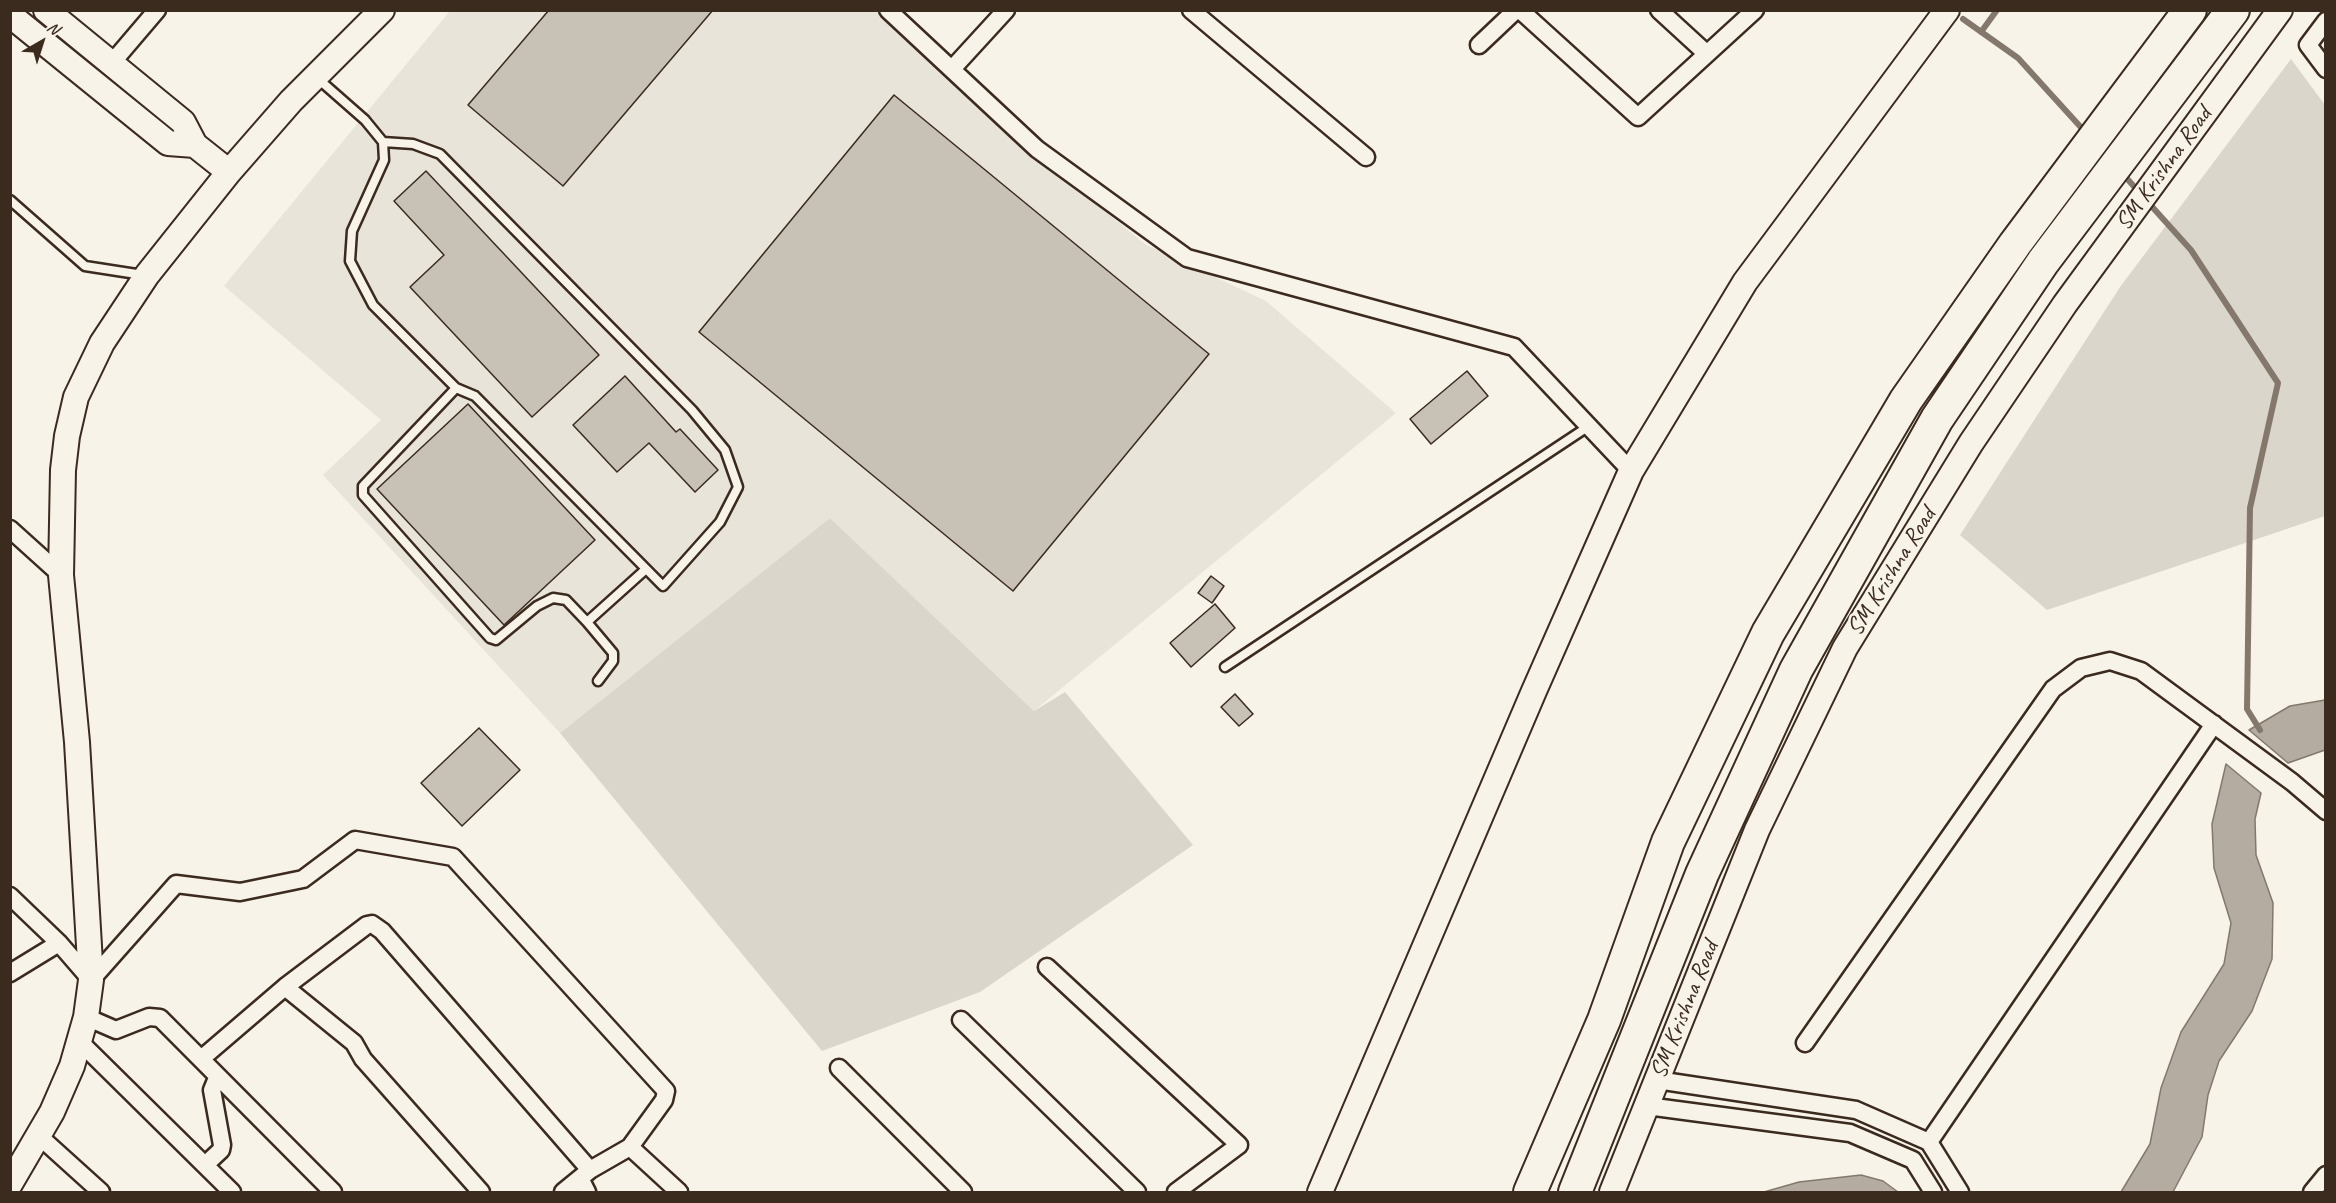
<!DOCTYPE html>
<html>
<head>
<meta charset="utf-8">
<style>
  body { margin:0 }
  #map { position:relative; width:2336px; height:1203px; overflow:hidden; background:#f7f3e8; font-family:Caveat,sans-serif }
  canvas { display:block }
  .frame { position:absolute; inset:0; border:12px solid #3b2a1e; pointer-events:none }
  .north { position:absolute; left:12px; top:12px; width:60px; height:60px; -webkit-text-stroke:4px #f7f3e8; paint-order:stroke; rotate:39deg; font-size:16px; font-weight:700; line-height:24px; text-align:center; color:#3b2a1e }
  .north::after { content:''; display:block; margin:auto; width:21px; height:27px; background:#3b2a1e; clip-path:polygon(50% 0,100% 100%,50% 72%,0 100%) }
</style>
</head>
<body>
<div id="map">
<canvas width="2336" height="1203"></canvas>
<div class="frame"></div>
<div class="north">N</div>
</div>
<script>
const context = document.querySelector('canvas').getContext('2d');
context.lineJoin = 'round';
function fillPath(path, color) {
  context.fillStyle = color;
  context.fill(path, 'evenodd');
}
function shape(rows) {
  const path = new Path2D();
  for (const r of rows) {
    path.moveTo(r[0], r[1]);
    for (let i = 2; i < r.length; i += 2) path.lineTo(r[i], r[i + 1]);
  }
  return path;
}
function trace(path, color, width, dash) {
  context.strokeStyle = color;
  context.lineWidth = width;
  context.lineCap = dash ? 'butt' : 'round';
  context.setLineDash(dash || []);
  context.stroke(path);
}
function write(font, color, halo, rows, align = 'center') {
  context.font = font + ' Caveat,sans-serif';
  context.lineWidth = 5;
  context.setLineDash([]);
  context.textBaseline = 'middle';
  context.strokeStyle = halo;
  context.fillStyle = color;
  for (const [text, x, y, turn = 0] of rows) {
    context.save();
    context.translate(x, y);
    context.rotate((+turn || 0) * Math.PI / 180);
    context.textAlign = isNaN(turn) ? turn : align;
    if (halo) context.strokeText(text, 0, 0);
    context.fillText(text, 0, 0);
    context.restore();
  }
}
const built = shape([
  [450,11,876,11,975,105,1145,244,1266,301,1396,413,1034,711,830,518,560,733,323,475,381,420,224,286]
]);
const green = shape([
  [2291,59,2325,105,2325,516,2047,610,1960,535,2120,287],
  [830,518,1034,711,1065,692,1193,845,980,992,822,1051,560,733]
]);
const water = shape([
  [2325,700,2325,750,2288,763,2249,730,2290,706,2325,700],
  [2226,764,2261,793,2255,819,2256,855,2273,903,2272,959,2252,1011,2219,1061,2208,1095,2202,1137,2173,1192,2121,1192,2150,1144,2161,1088,2181,1032,2224,964,2231,923,2214,868,2212,824,2226,764],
  [1861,1175,1883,1181,1898,1192,1764,1192,1799,1182,1861,1175]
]);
const stream = shape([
  [1963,19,2018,58,2087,134],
  [1981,32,1997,10],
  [2122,173,2139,192],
  [2146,200,2191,250,2278,383,2250,508,2247,709,2260,730]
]);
const building = shape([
  [549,10,713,10,563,186,468,105,549,10],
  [894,95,1209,354,1013,591,699,332,894,95],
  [426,171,599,355,532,417,410,287,444,255,394,201,426,171],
  [1467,371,1488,396,1431,444,1410,419,1467,371],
  [625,376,676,432,680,429,718,470,695,492,649,443,617,472,573,425,625,376],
  [468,404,595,540,504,625,377,489,468,404],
  [1211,576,1224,586,1212,603,1198,593,1211,576],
  [1215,604,1235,628,1191,667,1170,643,1215,604],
  [1235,694,1253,714,1239,726,1221,707,1235,694],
  [479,728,520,770,462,826,421,783,479,728]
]);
const lane = shape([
  [316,77,365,120,383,142,384,160,352,231,350,261,373,305,456,388,475,396,663,586,720,522,738,487,725,450,692,410,440,154,413,144,383,142],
  [10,200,85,266,143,275],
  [456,388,363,486,363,495,490,638,496,640,537,606,553,598,566,600,587,622],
  [1225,667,1589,426],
  [598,681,613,661,613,653,587,622,646,569]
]);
const street = shape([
  [888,10,1037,149,1187,258,1514,347,1631,471],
  [1191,10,1366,157],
  [1520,10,1638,117,1755,10],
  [1659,10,1707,54],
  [2326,21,2308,45,2326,69],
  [1479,45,1516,10],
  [111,64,157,10],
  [952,69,1006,10],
  [10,529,61,575],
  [10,896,59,943,91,980,176,884,240,892,303,879,355,840,453,857,666,1091,664,1100,630,1147,590,1170,563,1192],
  [1047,967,1239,1145,1176,1192],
  [10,973,59,943],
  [285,987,354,1043,363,1059,481,1192],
  [86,1017,116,1030,149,1017,160,1018,333,1192],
  [961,1020,1137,1192],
  [80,1042,232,1192],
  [1805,1043,2053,689,2081,668,2110,661,2141,671,2292,782,2326,811],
  [201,1059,285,987,367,925,372,924,382,931,590,1170],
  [839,1068,963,1192],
  [1657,1080,1856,1110,1929,1142,1960,1192],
  [1647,1106,1850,1133,1913,1160,1933,1192],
  [39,1136,101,1192],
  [1929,1142,2214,724],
  [630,1147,679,1192],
  [205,1165,221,1150,222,1145,212,1090,217,1078],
  [580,1178,587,1192],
  [2312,1192,2326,1175]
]);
const secondary = shape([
  [46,10,183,122,195,145,229,172],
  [10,15,168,143,195,145],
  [10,1184,52,1112,72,1066,86,1017,91,980,77,742,61,575,63,470,67,436,76,397,102,343,147,275,229,172,291,101,382,10],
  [1320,1192,1534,691,1631,471,1745,282,1947,10],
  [1612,1192,1757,830,1845,648,1971,443,2065,304,2280,10]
]);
const highway = shape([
  [1530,1192,1604,1020,1668,842,1768,633,1906,400,2015,244,2190,10],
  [1575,1192,1702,874,1796,670,1937,419,2043,262,2233,10]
]);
const streetNames = [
  ["SM Krishna Road",2164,169,-54],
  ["SM Krishna Road",1892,572,-58],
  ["SM Krishna Road",1685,1010,-68]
];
fillPath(built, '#e9e4d9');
fillPath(green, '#dbd6cb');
fillPath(water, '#b4aca0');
trace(water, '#84786c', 1.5);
trace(stream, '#84786c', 6);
fillPath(building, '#c8c1b6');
trace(building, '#3b2a1e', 1.5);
trace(lane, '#3b2a1e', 13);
trace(street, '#3b2a1e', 21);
trace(secondary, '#3b2a1e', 28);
trace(highway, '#3b2a1e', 36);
trace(lane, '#f7f3e8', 8);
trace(street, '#f7f3e8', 16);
trace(secondary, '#f7f3e8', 24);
trace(highway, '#f7f3e8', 32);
write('24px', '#3b2a1e', '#f7f3e8', streetNames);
</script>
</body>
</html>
